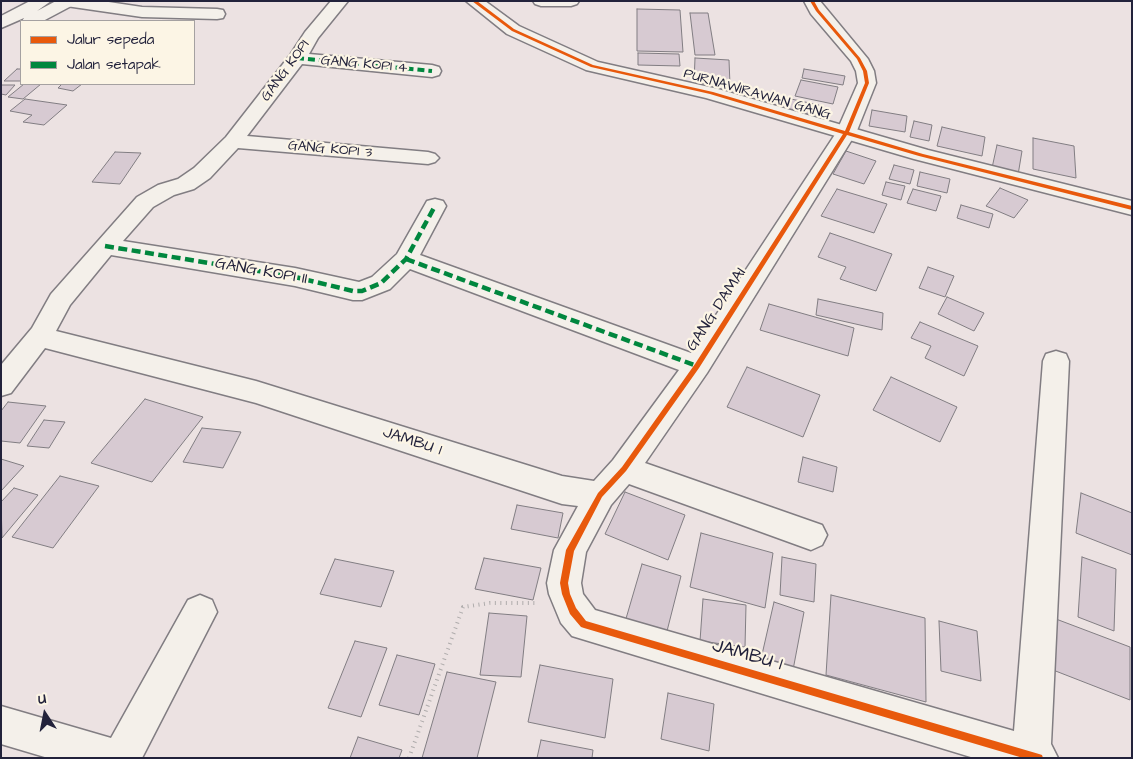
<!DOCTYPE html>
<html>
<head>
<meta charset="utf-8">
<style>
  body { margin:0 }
  #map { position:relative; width:1133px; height:759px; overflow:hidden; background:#ece2e2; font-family:"Architects Daughter",sans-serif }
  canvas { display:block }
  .frame { position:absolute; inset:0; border:2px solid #22223b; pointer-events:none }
  .legend { position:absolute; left:20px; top:20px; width:175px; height:65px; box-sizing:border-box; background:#fcf5e5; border:1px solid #a5a1a1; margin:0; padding:6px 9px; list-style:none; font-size:15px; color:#22223b }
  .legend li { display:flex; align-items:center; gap:10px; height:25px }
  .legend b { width:25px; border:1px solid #a5a1a1 }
  .north { position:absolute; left:20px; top:689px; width:50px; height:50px; -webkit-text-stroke:4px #fcf5e5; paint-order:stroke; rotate:349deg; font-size:14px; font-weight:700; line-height:20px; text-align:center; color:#22223b }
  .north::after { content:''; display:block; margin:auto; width:18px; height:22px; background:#22223b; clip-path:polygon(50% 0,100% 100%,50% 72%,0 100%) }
</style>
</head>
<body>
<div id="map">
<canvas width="1133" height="759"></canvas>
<div class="frame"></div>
<ul class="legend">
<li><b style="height:6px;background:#e8590c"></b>Jalur sepeda</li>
<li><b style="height:6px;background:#00873e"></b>Jalan setapak</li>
</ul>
<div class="north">U</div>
</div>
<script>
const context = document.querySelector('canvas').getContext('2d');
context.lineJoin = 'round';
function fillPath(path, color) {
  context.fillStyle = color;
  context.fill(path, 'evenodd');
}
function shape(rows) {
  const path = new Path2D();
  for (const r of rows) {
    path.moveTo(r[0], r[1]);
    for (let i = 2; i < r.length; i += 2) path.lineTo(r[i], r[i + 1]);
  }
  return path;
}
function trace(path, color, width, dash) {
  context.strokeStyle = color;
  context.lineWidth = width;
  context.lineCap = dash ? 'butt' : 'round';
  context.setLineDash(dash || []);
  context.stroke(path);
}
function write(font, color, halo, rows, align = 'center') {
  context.font = font + ' "Architects Daughter",sans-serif';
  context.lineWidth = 4.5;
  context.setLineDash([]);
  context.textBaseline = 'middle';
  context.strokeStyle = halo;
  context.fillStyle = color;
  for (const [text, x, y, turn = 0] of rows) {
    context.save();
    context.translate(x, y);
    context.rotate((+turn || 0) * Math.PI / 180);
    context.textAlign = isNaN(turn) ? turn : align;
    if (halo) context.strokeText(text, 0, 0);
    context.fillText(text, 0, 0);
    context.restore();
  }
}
const building = shape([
  [637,9,680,10,683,52,637,51,637,9],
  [690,13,708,13,715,55,695,55,690,13],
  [638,53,679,54,680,66,638,65,638,53],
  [695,58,729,60,730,85,694,83,695,58],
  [17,69,21,69,21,81,4,81,17,69],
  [804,69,845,76,843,85,802,78,804,69],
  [801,80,838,87,833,104,795,96,801,80],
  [24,84,41,84,23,99,8,97,24,84],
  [60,84,82,84,73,91,58,88,62,84,60,84],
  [1,85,15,85,6,95,1,94,1,85],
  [25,99,67,105,44,125,23,122,32,115,10,111,25,99],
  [791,99,819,105,814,116,785,109,791,99],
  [872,110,907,116,905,132,869,126,872,110],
  [914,121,932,125,929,141,910,137,914,121],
  [942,127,985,137,982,156,937,146,942,127],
  [1033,138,1074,146,1076,178,1033,169,1033,138],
  [997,145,1022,151,1018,175,992,168,997,145],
  [846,151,876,161,864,184,833,174,846,151],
  [115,152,141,153,120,184,92,182,115,152],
  [894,165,914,170,910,184,889,179,894,165],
  [920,172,950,179,947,193,917,186,920,172],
  [886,182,905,186,901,200,882,195,886,182],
  [1000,188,1028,200,1014,218,986,206,1000,188],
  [837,189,887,204,874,233,821,216,837,189],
  [913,189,941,196,936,211,907,203,913,189],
  [961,205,993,214,989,228,957,218,961,205],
  [830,233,892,254,876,291,840,279,846,267,818,257,830,233],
  [928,267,954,276,945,297,919,288,928,267],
  [947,297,984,313,974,331,938,314,947,297],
  [818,299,883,313,882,330,816,315,818,299],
  [769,304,854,328,848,356,760,330,769,304],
  [920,322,978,346,964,376,925,358,931,346,911,338,920,322],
  [747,367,820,395,803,437,727,407,747,367],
  [891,377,957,407,940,442,873,410,891,377],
  [145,399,203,417,152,482,91,463,145,399],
  [8,402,46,406,20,443,1,441,1,411,8,402],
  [44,420,65,422,49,448,27,446,44,420],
  [202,428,241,432,223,468,183,462,202,428],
  [803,457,837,467,833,492,798,482,803,457],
  [1,459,24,466,1,491,1,459],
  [60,476,99,486,53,548,12,537,60,476],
  [14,488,38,495,2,538,1,502,14,488],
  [625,492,685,515,668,560,605,534,625,492],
  [1081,493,1132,513,1132,555,1076,533,1081,493],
  [517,505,563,513,558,538,511,529,517,505],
  [701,533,773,553,765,608,690,587,701,533],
  [782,557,816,564,814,602,780,595,782,557],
  [1082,557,1116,569,1114,631,1078,617,1082,557],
  [484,558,541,568,533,600,475,589,484,558],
  [335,559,394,571,381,607,320,594,335,559],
  [642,564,681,576,666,635,625,622,642,564],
  [831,595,925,618,926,702,826,675,831,595],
  [703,599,746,605,745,647,700,641,703,599],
  [774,602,804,612,793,670,761,659,774,602],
  [489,613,527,616,521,677,480,675,489,613],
  [1056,619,1130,647,1130,700,1053,670,1056,619],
  [939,621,977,631,981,681,941,671,939,621],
  [355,641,387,648,361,717,328,708,355,641],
  [397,655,435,664,419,715,379,705,397,655],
  [540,665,613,679,605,738,528,722,540,665],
  [447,672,496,682,477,758,422,758,447,672],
  [668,693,714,704,709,751,661,739,668,693],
  [358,737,402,750,399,758,350,758,358,737],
  [541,740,593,750,592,758,537,758,541,740]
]);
const path = shape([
  [409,758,463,607,490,603,536,603]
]);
const street = shape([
  [58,1,102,1,142,7,217,9,223,10,225,14,223,18,217,19,142,17,66,6,60,4,58,1],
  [331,1,348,1,318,38,309,54,432,65,439,67,441,71,439,75,432,77,302,64,247,136,428,152,435,154,439,158,435,162,428,164,238,148,210,178,194,189,174,195,153,207,123,241,295,268,359,282,372,277,397,254,427,201,435,199,443,201,446,206,420,255,691,353,836,133,858,83,856,71,851,61,811,14,804,1,820,1,868,59,874,71,876,83,856,133,707,373,645,463,822,525,827,535,822,545,811,550,629,484,611,505,586,552,581,583,583,594,595,610,1014,731,1043,361,1046,354,1056,351,1066,354,1069,361,1051,744,1058,758,974,758,572,636,561,623,549,594,547,583,554,550,578,506,562,504,256,403,45,348,11,393,1,396,1,365,32,328,51,294,137,197,158,185,178,179,194,168,226,137,290,55,305,32,331,1],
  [111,255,295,286,353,300,362,300,390,289,410,269,679,370,613,460,594,481,562,476,256,381,56,331,70,305,111,255],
  [533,1,579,1,577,4,571,6,541,6,535,4,533,1],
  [200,595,212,600,217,612,142,758,48,758,1,744,1,706,111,738,188,600,200,595]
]);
const secondary = shape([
  [466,1,485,1,519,26,598,62,718,89,928,150,1132,201,1132,215,914,159,706,98,586,70,507,34,466,1]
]);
const primary = shape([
  [30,1,51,1,37,11,56,1,77,1,75,4,43,21,22,21,24,18,1,28,1,16,30,1]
]);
const quietFar1 = shape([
  [297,58,432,71]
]);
const quiet = shape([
  [105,246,295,277,353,291,362,291,381,283,406,259,435,206],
  [406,259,697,366]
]);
const cycleway = shape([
  [472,1,477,1,514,29,593,65,713,92,845,131,865,83,863,71,857,59,816,11,810,1,814,1,819,10,860,58,867,71,869,83,849,132,923,154,1132,206,1132,210,919,156,847,135,699,368,626,471,602,497,574,551,568,583,570,594,576,608,586,621,1039,754,1042,755,1043,758,1023,758,584,628,581,627,570,614,562,594,560,583,566,550,598,493,622,467,695,364,843,134,710,94,591,67,512,31,472,1]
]);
const farStreetnames = [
  ["GANG KOPI 4",364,65,5],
  ["GANG KOPI",286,71,-54],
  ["PURNAWIRAWAN GANG",757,95,16],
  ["GANG KOPI 3",330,150,5]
];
const streetNames = [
  ["GANG KOPI II",261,272,10],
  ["GANG DAMAI",717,310,-57],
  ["JAMBU 1",412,442,18]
];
const nearStreetnames = [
  ["JAMBU 1",747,656,16]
];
fillPath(building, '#d7cad2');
trace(building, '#817d82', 1);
trace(street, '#817d82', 3);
trace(secondary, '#817d82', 3);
trace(primary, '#817d82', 3);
trace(path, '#afacac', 4, [1, 4.5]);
fillPath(street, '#f4f0ea');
fillPath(secondary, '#f4f0ea');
fillPath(primary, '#f4f0ea');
trace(quietFar1, '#00873e', 4, [7, 4]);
trace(quiet, '#00873e', 4.5, [9, 4.5]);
fillPath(cycleway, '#e8590c');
write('14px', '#22223b', '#fcf5e5', farStreetnames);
write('16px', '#22223b', '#fcf5e5', streetNames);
write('19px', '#22223b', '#fcf5e5', nearStreetnames);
</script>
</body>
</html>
